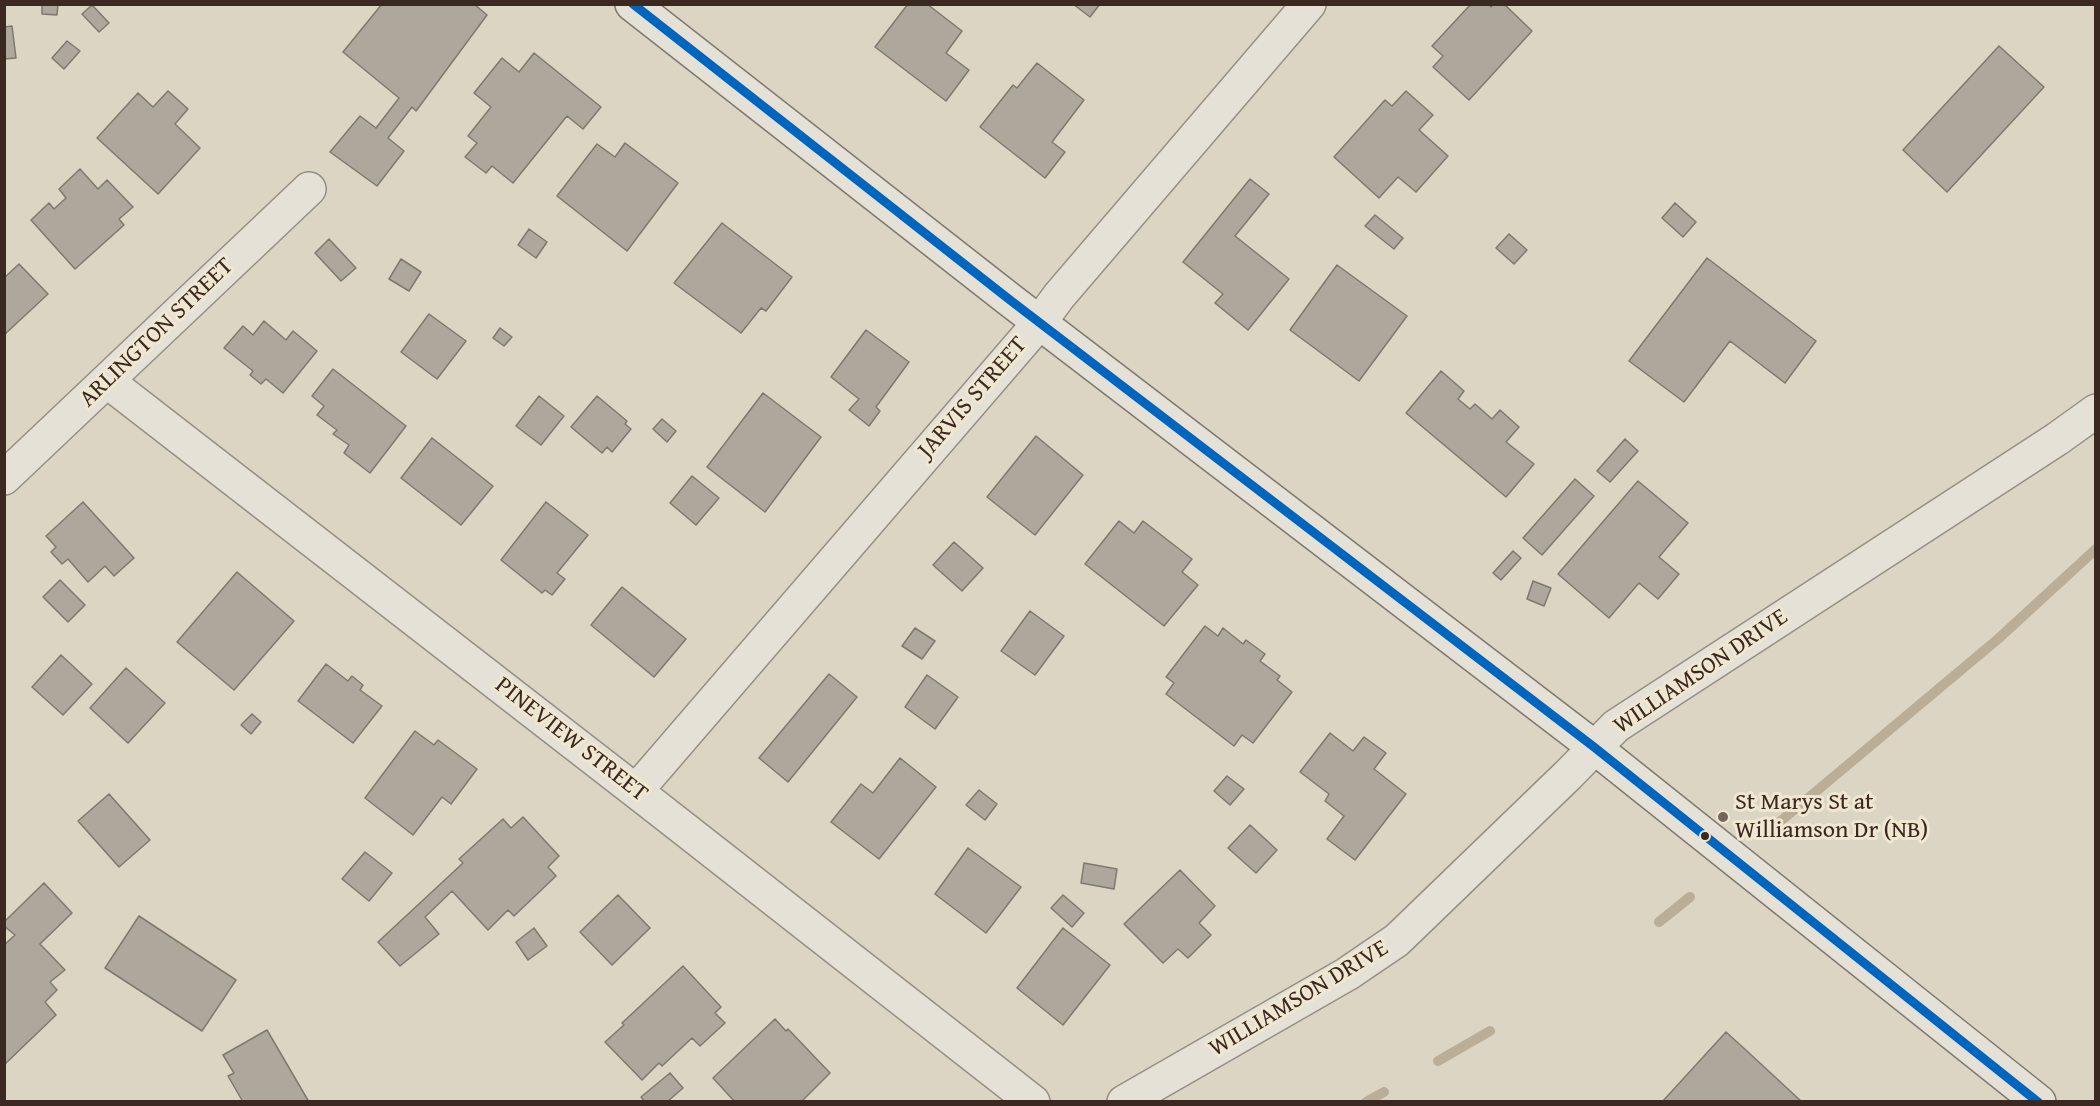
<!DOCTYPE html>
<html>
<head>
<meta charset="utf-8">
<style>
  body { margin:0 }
  #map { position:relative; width:2100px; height:1106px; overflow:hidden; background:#ddd5c3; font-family:"Gentium Book Plus",serif }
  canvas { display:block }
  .frame { position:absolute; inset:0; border:6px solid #3a2821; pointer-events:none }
</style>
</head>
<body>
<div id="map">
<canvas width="2100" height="1106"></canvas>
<div class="frame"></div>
</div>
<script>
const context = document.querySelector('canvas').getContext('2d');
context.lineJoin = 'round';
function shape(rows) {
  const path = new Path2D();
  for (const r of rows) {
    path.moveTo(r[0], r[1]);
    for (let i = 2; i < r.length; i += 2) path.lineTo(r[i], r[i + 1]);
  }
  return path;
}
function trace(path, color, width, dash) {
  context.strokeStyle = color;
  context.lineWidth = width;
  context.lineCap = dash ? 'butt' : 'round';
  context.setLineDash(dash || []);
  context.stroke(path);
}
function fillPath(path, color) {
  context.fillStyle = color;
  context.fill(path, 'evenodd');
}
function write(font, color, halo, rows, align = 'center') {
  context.font = font + ' "Gentium Book Plus",serif';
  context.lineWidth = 6;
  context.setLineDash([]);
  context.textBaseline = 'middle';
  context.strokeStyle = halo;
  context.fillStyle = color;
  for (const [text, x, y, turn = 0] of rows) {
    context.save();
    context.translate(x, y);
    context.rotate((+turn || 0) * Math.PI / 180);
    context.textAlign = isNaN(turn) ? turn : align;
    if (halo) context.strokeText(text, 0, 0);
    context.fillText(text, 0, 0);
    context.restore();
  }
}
const stream = shape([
  [1776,825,1998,639,2096,549],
  [1659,922,1690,897],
  [1438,1061,1490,1031],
  [1366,1102,1384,1092]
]);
const building = shape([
  [42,4,58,4,57,15,42,14,42,4],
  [382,4,474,4,487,15,416,111,412,107,388,138,404,151,377,186,330,152,360,116,376,128,399,98,343,52,382,4],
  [908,4,927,4,962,31,946,53,969,70,946,101,875,47,908,4],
  [1073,4,1100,4,1090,17,1073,4],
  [1471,4,1489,4,1491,7,1493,4,1504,4,1532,31,1469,100,1433,67,1443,56,1432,46,1471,4],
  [92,5,109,23,99,32,82,14,92,5],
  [12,26,16,58,4,59,4,27,12,26],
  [67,41,80,51,64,69,52,58,67,41],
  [1999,46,2044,87,1947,192,1903,150,1999,46],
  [534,53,601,107,583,129,567,116,513,183,492,166,486,173,465,157,477,143,468,136,491,107,474,93,502,58,519,72,534,53],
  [1037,63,1084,100,1052,142,1065,152,1045,178,980,127,1013,85,1017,88,1037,63],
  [168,91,188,109,175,124,200,148,158,194,97,138,138,93,153,107,168,91],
  [1406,91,1433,115,1419,130,1448,156,1416,192,1398,177,1379,198,1334,157,1385,100,1392,106,1406,91],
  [625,143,678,183,627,251,557,196,597,144,615,157,625,143],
  [80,169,98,189,107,180,133,207,119,219,124,225,75,269,31,220,49,203,54,209,66,198,59,189,80,169],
  [1250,179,1269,194,1235,236,1289,279,1248,330,1215,303,1223,294,1183,262,1250,179],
  [1675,203,1696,222,1683,237,1662,218,1675,203],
  [1375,215,1403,238,1394,249,1365,226,1375,215],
  [722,223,792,277,766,311,761,308,741,333,674,283,722,223],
  [529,229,547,242,536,258,518,245,529,229],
  [1509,234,1527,250,1514,264,1496,248,1509,234],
  [329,239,356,268,341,281,315,253,329,239],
  [1707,258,1816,341,1785,383,1730,341,1684,402,1629,361,1707,258],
  [401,259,421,272,409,291,389,279,401,259],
  [19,264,48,294,4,335,4,278,19,264],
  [1337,265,1407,316,1359,381,1290,330,1337,265],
  [429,314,466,341,437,379,401,352,429,314],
  [264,321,286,340,293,331,317,351,283,393,266,379,261,384,250,375,253,371,224,348,243,326,253,335,264,321],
  [500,328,512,337,504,346,493,338,500,328],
  [866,330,909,362,876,407,880,411,869,426,849,410,859,399,831,377,866,330],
  [333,369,406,426,370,473,344,453,349,445,333,434,337,430,317,415,324,406,312,396,333,369],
  [1441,371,1464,391,1458,399,1470,409,1475,404,1492,419,1500,410,1519,427,1506,442,1534,464,1506,497,1406,413,1441,371],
  [763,393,821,437,765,512,707,467,763,393],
  [539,396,564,416,541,445,516,426,539,396],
  [597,396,627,421,625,424,631,429,612,452,607,447,602,453,571,427,597,396],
  [662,419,676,431,667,442,653,429,662,419],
  [1036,436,1083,475,1035,535,987,497,1036,436],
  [432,438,493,486,461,525,401,478,432,438],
  [1625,439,1638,451,1610,482,1597,471,1625,439],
  [692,476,719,498,696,525,670,503,692,476],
  [1575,479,1594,496,1542,555,1523,538,1575,479],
  [1638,481,1688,523,1659,557,1679,574,1658,599,1639,583,1609,618,1558,574,1638,481],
  [83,502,134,558,114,576,105,566,88,582,68,559,62,564,51,552,56,547,46,536,83,502],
  [546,502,588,535,557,573,565,579,552,595,545,590,542,593,501,560,546,502],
  [1119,521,1134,533,1143,521,1192,559,1182,572,1198,585,1164,626,1085,564,1119,521],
  [954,542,983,568,962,591,933,565,954,542],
  [1513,551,1521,558,1501,580,1493,573,1513,551],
  [237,572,294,621,234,690,177,642,237,572],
  [60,580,85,605,68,622,43,597,60,580],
  [1533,581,1551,588,1544,606,1527,599,1533,581],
  [622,587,686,639,654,677,591,625,622,587],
  [1030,611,1064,636,1035,675,1001,651,1030,611],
  [1205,626,1218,636,1223,628,1243,644,1246,640,1265,654,1260,661,1280,676,1277,680,1292,692,1253,743,1242,735,1234,746,1166,694,1174,683,1166,677,1205,626],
  [915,628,935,641,922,659,902,646,915,628],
  [61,655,92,684,63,715,32,687,61,655],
  [326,664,348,681,352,676,363,685,360,690,382,706,353,743,298,701,326,664],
  [126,668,165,703,128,743,90,708,126,668],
  [829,674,857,697,788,782,759,758,829,674],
  [927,675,958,697,935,729,905,707,927,675],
  [252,714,261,722,251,734,241,725,252,714],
  [415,731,434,745,438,740,477,769,451,804,442,797,413,835,365,798,415,731],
  [1330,733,1353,751,1364,737,1386,753,1374,769,1406,794,1355,860,1327,839,1344,816,1325,801,1329,794,1300,772,1330,733],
  [900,758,936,787,879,859,831,822,861,784,873,793,900,758],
  [1227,776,1244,789,1230,805,1214,791,1227,776],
  [979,790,997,804,985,820,966,805,979,790],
  [109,794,150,840,119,867,78,821,109,794],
  [523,817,559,856,548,867,556,876,514,916,508,910,488,930,452,891,425,917,439,934,400,966,378,942,463,863,459,859,503,819,511,828,523,817],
  [1250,825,1277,850,1256,873,1228,848,1250,825],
  [968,848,1021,887,986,933,935,894,968,848],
  [365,852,392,873,369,901,342,879,365,852],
  [1084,863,1117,869,1114,889,1081,883,1084,863],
  [1180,870,1215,906,1199,923,1211,935,1188,958,1178,949,1163,963,1124,924,1180,870],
  [44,883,72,913,40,944,65,970,50,982,57,990,45,1002,56,1015,4,1065,4,945,15,935,4,926,4,922,44,883],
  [618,895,650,928,612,965,580,932,618,895],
  [1063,895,1084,913,1072,927,1051,908,1063,895],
  [139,916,236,980,202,1031,105,968,139,916],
  [534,928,547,946,528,960,516,942,534,928],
  [1063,928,1110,965,1063,1025,1017,988,1063,928],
  [683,966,721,1007,715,1013,725,1023,700,1046,692,1038,662,1066,659,1063,642,1080,605,1042,624,1025,622,1023,683,966],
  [775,1019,786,1031,788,1029,830,1073,801,1102,735,1102,713,1078,775,1019],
  [267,1030,309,1102,243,1102,228,1076,234,1073,223,1055,267,1030],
  [1726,1032,1748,1052,1802,1102,1662,1102,1726,1032],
  [670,1073,683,1088,667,1102,645,1102,641,1097,670,1073]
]);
const street = shape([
  [107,381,655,806,1033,1102],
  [4,478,309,189],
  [636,791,1040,322,1059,296,1309,4],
  [1124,1102,1347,974,1397,940,1568,775,1616,726,2057,439,2096,411]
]);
const secondary = shape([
  [632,4,1010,300,1594,747,2039,1102]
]);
const bus1 = shape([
  [633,4,1010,300,1594,747,2038,1102]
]);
const markers = [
  [1723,817,6,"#73655a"],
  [1705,836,5,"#3a2821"]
];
const streetNames = [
  ["ARLINGTON STREET",157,333,-44],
  ["JARVIS STREET",973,398,-49],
  ["WILLIAMSON DRIVE",1701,672,-34],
  ["PINEVIEW STREET",571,740,38],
  ["WILLIAMSON DRIVE",1299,999,-31]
];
const poiNames = [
  ["St Marys St at",1735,803],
  ["Williamson Dr (NB)",1735,831]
];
trace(stream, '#bbae98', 10);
fillPath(building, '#aea89c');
trace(building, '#7f786e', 1.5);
trace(street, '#968f84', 36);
trace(secondary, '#7f786e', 36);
trace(street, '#e5e1d7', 33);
trace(secondary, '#e5e1d7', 33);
trace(bus1, '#0065bd', 9);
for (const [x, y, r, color] of markers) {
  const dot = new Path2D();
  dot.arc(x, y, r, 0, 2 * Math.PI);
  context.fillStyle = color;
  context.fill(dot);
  trace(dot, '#f0e7d1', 2);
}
write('24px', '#3a2821', '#f0e7d1', streetNames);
write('24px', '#3a2821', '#f0e7d1', poiNames, 'left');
</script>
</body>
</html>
